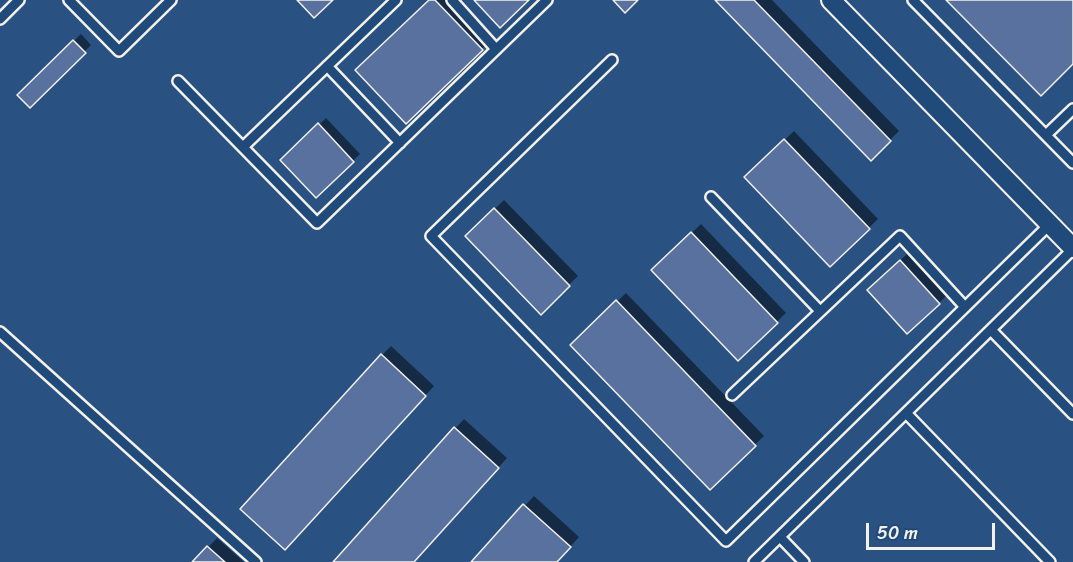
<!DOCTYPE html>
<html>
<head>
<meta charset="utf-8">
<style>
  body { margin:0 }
  #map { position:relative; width:1073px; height:562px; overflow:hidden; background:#295181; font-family:Sriracha,sans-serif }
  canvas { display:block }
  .scale { position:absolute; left:866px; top:523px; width:129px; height:27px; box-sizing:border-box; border:3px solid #f4f1e8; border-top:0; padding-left:8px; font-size:18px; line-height:21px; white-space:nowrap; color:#f4f1e8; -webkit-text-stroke:4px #1f4a7a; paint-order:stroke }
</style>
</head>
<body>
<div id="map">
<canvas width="1073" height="562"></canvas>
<div class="scale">50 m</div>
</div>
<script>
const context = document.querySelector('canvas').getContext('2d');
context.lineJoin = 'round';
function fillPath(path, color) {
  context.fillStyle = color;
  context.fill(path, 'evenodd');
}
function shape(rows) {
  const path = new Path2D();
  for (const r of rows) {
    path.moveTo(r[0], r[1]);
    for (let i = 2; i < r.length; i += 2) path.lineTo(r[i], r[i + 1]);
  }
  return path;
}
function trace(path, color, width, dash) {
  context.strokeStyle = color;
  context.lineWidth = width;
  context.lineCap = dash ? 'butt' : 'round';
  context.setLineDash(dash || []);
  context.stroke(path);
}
const shadow = shape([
  [430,0,453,0,491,40,406,122],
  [717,0,772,0,899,131,871,159],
  [81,34,91,45,30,106,19,95],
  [326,118,360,154,316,196,282,160],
  [794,131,878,219,830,265,746,177],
  [504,200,578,276,541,312,467,236],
  [701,224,786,313,738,359,653,270],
  [907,254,946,296,939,303,876,283],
  [626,293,764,436,710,488,572,345],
  [391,346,434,386,294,539,382,355],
  [464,419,507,458,413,562,335,562],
  [534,496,579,537,556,562,473,562],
  [217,538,244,562,194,562]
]);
const building = shape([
  [297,0,333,0,314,18,297,0],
  [429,0,435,0,483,50,406,124,355,70,429,0],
  [474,0,529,0,500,28,474,0],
  [613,0,638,0,625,13,613,0],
  [715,0,754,0,891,141,871,161,715,0],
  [946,0,1073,0,1073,64,1041,96,946,0],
  [73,40,86,53,30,108,17,95,73,40],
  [318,123,354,162,316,198,280,160,318,123],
  [784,139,870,229,830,267,744,177,784,139],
  [494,208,570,286,541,315,465,236,494,208],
  [691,232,778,323,738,361,651,270,691,232],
  [900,260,940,304,907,334,867,290,900,260],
  [616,300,756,446,710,490,570,345,616,300],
  [381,354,426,396,285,550,240,509,381,354],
  [454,427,499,468,414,562,333,562,454,427],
  [523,504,571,547,557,562,471,562,523,504],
  [207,546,225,562,192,562,207,546]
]);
const service = shape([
  [69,0,119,51,171,0],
  [452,0,496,49],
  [913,0,1073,163],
  [0,19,19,0],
  [612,60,431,236,726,541,1050,224],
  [327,66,400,143],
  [178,81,317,223,547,0],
  [1046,135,1073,109],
  [243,147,396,0],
  [711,197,820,311],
  [991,330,1073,414],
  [0,332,256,562],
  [732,395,900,236,965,307],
  [906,413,1050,562],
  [780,537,804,562],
  [754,562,1073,249]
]);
const minor = shape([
  [831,0,1073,248]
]);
fillPath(shadow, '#0007');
fillPath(building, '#58719f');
trace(building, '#f4f1e8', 1.5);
trace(service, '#f4f1e8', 14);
trace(minor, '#f4f1e8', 22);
trace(service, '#1f4a7a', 9);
trace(minor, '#1f4a7a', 18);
</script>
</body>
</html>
